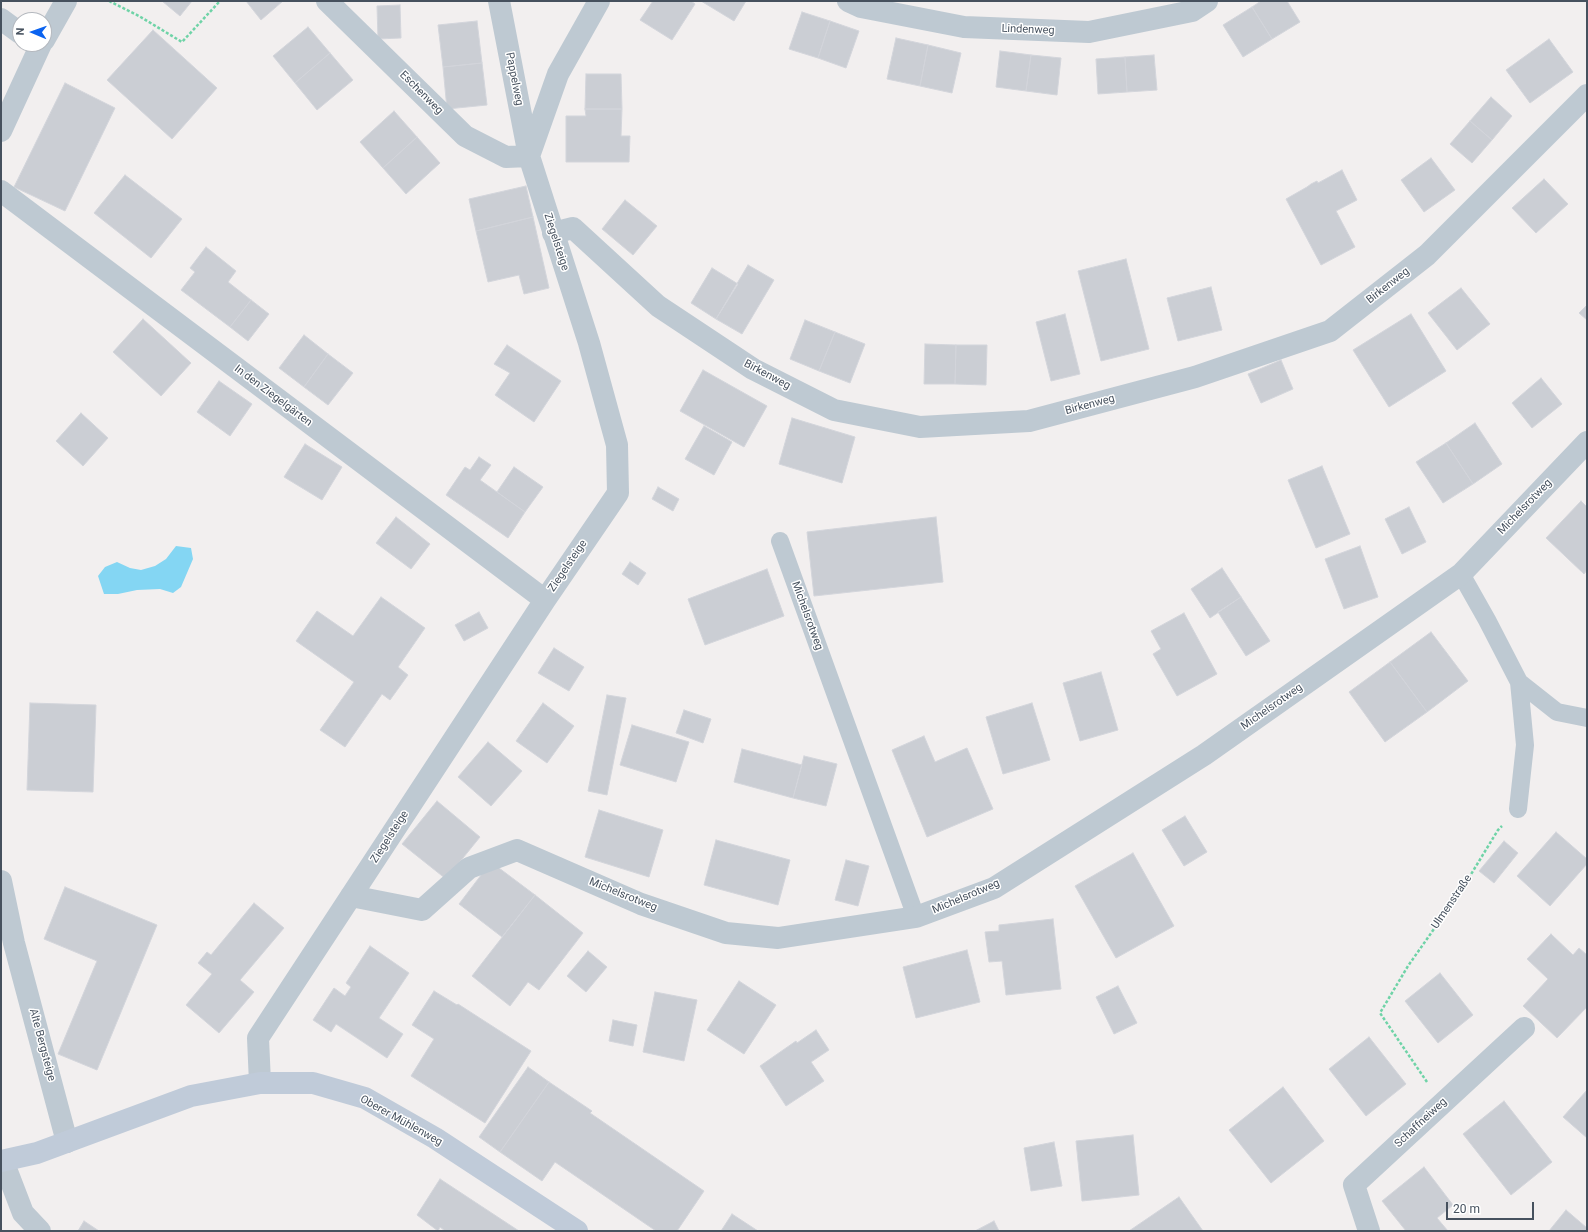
<!DOCTYPE html>
<html>
<head>
<meta charset="utf-8">
<style>
  body { margin:0 }
  #map { position:relative; width:1588px; height:1232px; overflow:hidden; background:#f2efef; font-family:Roboto,sans-serif }
  canvas { display:block }
  .frame { position:absolute; inset:0; border:2px solid #46515e; pointer-events:none }
  .north { position:absolute; left:12px; top:12px; width:40px; height:40px; box-sizing:border-box; background:#fff; border:1px solid #b5b9bf; border-radius:50%; rotate:272deg; font-size:11px; font-weight:700; line-height:16px; text-align:center; color:#46515e }
  .north::after { content:''; display:block; margin:auto; width:14px; height:18px; background:#0b63f0; clip-path:polygon(50% 0,100% 100%,50% 72%,0 100%) }
  .scale { position:absolute; left:1446px; top:1202px; width:88px; height:18px; box-sizing:border-box; border:2px solid #46515e; border-top:0; padding-left:5px; font-size:12px; line-height:14px; white-space:nowrap; color:#46515e; -webkit-text-stroke:3px #fff; paint-order:stroke }
</style>
</head>
<body>
<div id="map">
<canvas width="1588" height="1232"></canvas>
<div class="frame"></div>
<div class="north">N</div>
<div class="scale">20 m</div>
</div>
<script>
const context = document.querySelector('canvas').getContext('2d');
context.lineJoin = 'round';
function fillPath(path, color) {
  context.fillStyle = color;
  context.fill(path, 'evenodd');
}
function shape(rows) {
  const path = new Path2D();
  for (const r of rows) {
    path.moveTo(r[0], r[1]);
    for (let i = 2; i < r.length; i += 2) path.lineTo(r[i], r[i + 1]);
  }
  return path;
}
function trace(path, color, width, dash) {
  context.strokeStyle = color;
  context.lineWidth = width;
  context.lineCap = dash ? 'butt' : 'round';
  context.setLineDash(dash || []);
  context.stroke(path);
}
function write(font, color, halo, rows, align = 'center') {
  context.font = font + ' Roboto,sans-serif';
  context.lineWidth = 3;
  context.setLineDash([]);
  context.textBaseline = 'middle';
  context.strokeStyle = halo;
  context.fillStyle = color;
  for (const [text, x, y, turn = 0] of rows) {
    context.save();
    context.translate(x, y);
    context.rotate((+turn || 0) * Math.PI / 180);
    context.textAlign = isNaN(turn) ? turn : align;
    if (halo) context.strokeText(text, 0, 0);
    context.fillText(text, 0, 0);
    context.restore();
  }
}
const water = shape([
  [176,546,191,548,193,559,181,587,173,593,160,589,137,590,118,594,104,594,98,576,105,567,117,562,130,568,141,570,155,566,166,559]
]);
const building = shape([
  [162,1,192,1,180,16,162,1],
  [246,1,283,1,261,20,246,1],
  [653,1,691,1,695,4,672,40,640,20,653,1],
  [701,1,746,1,734,21,701,1],
  [1261,1,1287,1,1300,22,1272,39,1252,7,1261,1],
  [400,5,401,38,378,39,377,6,400,5],
  [1252,7,1272,39,1243,57,1223,25,1252,7],
  [802,12,830,21,818,58,789,49,802,12],
  [477,21,482,63,443,67,438,25,477,21],
  [830,21,859,31,846,68,818,58,830,21],
  [308,27,330,53,295,83,273,56,308,27],
  [153,30,217,88,172,139,107,80,153,30],
  [896,38,928,45,920,86,887,79,896,38],
  [1549,39,1573,72,1530,103,1506,70,1549,39],
  [928,45,961,53,952,93,920,86,928,45],
  [1000,51,1031,55,1026,91,996,87,1000,51],
  [330,53,353,80,317,110,295,83,330,53],
  [1031,55,1061,58,1057,95,1026,91,1031,55],
  [1154,55,1157,90,1127,92,1125,57,1154,55],
  [1125,57,1127,92,1098,94,1096,59,1125,57],
  [482,63,487,105,447,109,443,67,482,63],
  [586,74,621,74,622,109,585,109,586,74],
  [65,83,115,108,65,211,14,187,65,83],
  [1491,97,1512,116,1492,140,1470,121,1491,97],
  [585,109,622,109,621,136,630,136,629,162,566,162,566,116,586,116,585,109],
  [394,111,417,137,383,168,360,142,394,111],
  [1470,121,1492,140,1472,163,1450,144,1470,121],
  [417,137,440,163,406,194,383,168,417,137],
  [1431,158,1455,190,1424,212,1401,180,1431,158],
  [1342,170,1357,200,1336,211,1355,247,1321,265,1286,199,1307,187,1311,184,1317,181,1318,183,1342,170],
  [125,175,182,219,151,258,94,213,125,175],
  [1544,179,1568,204,1536,233,1512,208,1544,179],
  [526,186,533,217,476,231,469,199,526,186],
  [625,200,657,226,633,255,602,229,625,200],
  [533,217,549,288,524,294,519,275,488,282,476,231,533,217],
  [206,247,236,271,228,282,251,300,230,327,181,290,195,272,190,268,206,247],
  [1126,259,1149,349,1101,361,1078,271,1126,259],
  [748,265,774,280,742,334,716,319,748,265],
  [712,268,738,284,716,319,691,303,712,268],
  [1211,287,1222,330,1178,341,1167,298,1211,287],
  [1461,288,1490,324,1457,350,1428,313,1461,288],
  [251,300,269,314,248,341,230,327,251,300],
  [1587,305,1587,320,1579,313,1587,305],
  [1065,314,1080,374,1051,381,1036,322,1065,314],
  [1411,314,1446,371,1389,407,1353,350,1411,314],
  [143,319,191,363,161,396,113,352,143,319],
  [805,320,835,332,819,371,790,359,805,320],
  [835,332,865,344,850,383,819,371,835,332],
  [304,335,328,354,304,387,279,368,304,335],
  [925,344,956,345,955,384,924,384,925,344],
  [507,345,561,381,534,422,495,395,510,373,494,364,507,345],
  [956,345,987,345,986,385,955,384,956,345],
  [328,354,353,373,328,405,304,387,328,354],
  [1281,360,1293,389,1261,403,1248,374,1281,360],
  [703,370,767,406,744,447,680,411,703,370],
  [1541,378,1562,404,1532,428,1512,403,1541,378],
  [219,381,252,404,230,436,197,412,219,381],
  [81,413,108,438,83,466,56,441,81,413],
  [792,418,855,437,842,483,779,464,792,418],
  [1475,423,1502,464,1473,484,1446,443,1475,423],
  [704,426,732,442,714,475,685,459,704,426],
  [1446,443,1473,484,1443,503,1416,462,1446,443],
  [305,444,342,467,322,500,284,477,305,444],
  [479,457,491,465,480,480,525,512,508,538,446,495,465,467,470,470,479,457],
  [1322,466,1350,534,1316,548,1288,480,1322,466],
  [514,467,543,487,525,512,497,492,514,467],
  [658,487,679,499,673,511,652,499,658,487],
  [1581,501,1587,507,1587,570,1584,574,1546,538,1581,501],
  [1409,507,1426,542,1402,554,1385,519,1409,507],
  [396,517,430,544,411,569,376,543,396,517],
  [936,517,943,582,814,596,807,532,936,517],
  [1360,546,1378,597,1344,609,1325,559,1360,546],
  [630,562,646,573,638,585,622,574,630,562],
  [1222,568,1241,597,1210,618,1191,589,1222,568],
  [767,569,784,616,705,645,688,599,767,569],
  [381,597,425,628,398,667,408,675,390,700,382,694,345,747,320,730,354,682,296,641,317,611,353,636,381,597],
  [1241,597,1270,641,1246,656,1218,612,1241,597],
  [479,612,488,628,464,641,455,625,479,612],
  [1184,613,1217,674,1177,696,1153,654,1161,649,1151,631,1184,613],
  [1431,632,1468,681,1427,712,1390,662,1431,632],
  [554,648,584,667,569,691,538,673,554,648],
  [1390,662,1427,712,1385,742,1349,692,1390,662],
  [1101,672,1118,730,1080,741,1063,683,1101,672],
  [607,695,626,698,607,795,588,791,607,695],
  [30,703,96,705,93,792,27,790,30,703],
  [543,703,574,726,547,763,516,741,543,703],
  [1032,703,1050,760,1003,774,986,717,1032,703],
  [684,710,711,719,703,743,676,733,684,710],
  [632,725,689,742,676,782,620,765,632,725],
  [924,736,935,762,967,748,993,809,927,837,892,750,924,736],
  [488,742,522,771,491,806,458,777,488,742],
  [742,749,802,765,793,798,734,782,742,749],
  [804,756,837,764,826,806,793,798,804,756],
  [437,801,480,837,446,879,402,844,437,801],
  [599,810,663,830,649,877,585,857,599,810],
  [1185,816,1207,852,1184,866,1162,830,1185,816],
  [1556,832,1587,859,1587,864,1550,906,1517,876,1556,832],
  [716,840,790,860,778,905,704,885,716,840],
  [1504,841,1518,853,1494,883,1479,871,1504,841],
  [1133,853,1174,926,1116,958,1075,886,1133,853],
  [846,860,869,866,858,906,835,900,846,860],
  [491,862,535,895,502,937,459,904,491,862],
  [65,887,157,925,97,1070,58,1054,97,961,44,939,65,887],
  [535,895,583,933,539,990,528,982,510,1006,472,976,535,895],
  [254,903,284,928,240,980,254,992,219,1033,186,1005,212,974,198,963,207,952,211,955,254,903],
  [1053,919,1061,989,1006,995,1002,961,989,962,985,932,999,931,999,925,1053,919],
  [1551,934,1573,955,1579,948,1587,955,1587,1007,1557,1038,1523,1006,1548,979,1527,959,1551,934],
  [370,946,409,973,379,1018,403,1034,387,1058,336,1024,331,1032,313,1020,334,988,345,996,351,987,346,983,370,946],
  [967,950,980,1002,916,1018,903,967,967,950],
  [588,951,607,967,586,992,567,976,588,951],
  [1440,973,1473,1015,1438,1043,1405,1001,1440,973],
  [739,981,776,1005,744,1054,707,1030,739,981],
  [1118,986,1137,1023,1114,1034,1096,997,1118,986],
  [434,991,457,1005,458,1004,531,1051,485,1123,411,1076,434,1039,412,1025,434,991],
  [655,992,697,1000,684,1061,643,1052,655,992],
  [613,1020,637,1025,633,1046,609,1041,613,1020],
  [816,1030,829,1050,811,1062,824,1081,786,1106,760,1066,796,1041,797,1043,816,1030],
  [1369,1037,1406,1084,1366,1116,1329,1069,1369,1037],
  [528,1067,549,1082,500,1152,479,1137,528,1067],
  [549,1082,592,1111,590,1113,704,1191,677,1231,656,1231,555,1162,542,1181,500,1152,549,1082],
  [1283,1087,1324,1141,1271,1183,1229,1130,1283,1087],
  [1587,1090,1587,1138,1563,1117,1587,1090],
  [1504,1101,1552,1162,1511,1195,1463,1134,1504,1101],
  [1133,1135,1139,1195,1082,1201,1076,1141,1133,1135],
  [1054,1142,1062,1186,1031,1191,1024,1148,1054,1142],
  [1424,1167,1453,1205,1437,1218,1448,1231,1406,1231,1382,1201,1424,1167],
  [440,1179,519,1231,445,1231,440,1227,438,1231,417,1215,440,1179],
  [1179,1197,1203,1231,1129,1231,1179,1197],
  [1566,1210,1587,1228,1587,1231,1549,1231,1566,1210],
  [732,1214,758,1231,721,1231,732,1214],
  [84,1221,99,1231,78,1231,84,1221],
  [994,1221,999,1231,975,1231,994,1221]
]);
const path = shape([
  [109,1,139,16,182,42,220,1],
  [1427,1082,1380,1013,1408,966,1462,889,1498,830,1502,826]
]);
const lane = shape([
  [780,541,916,917],
  [1461,574,1487,620,1519,682,1525,745,1518,809],
  [1519,682,1557,712,1587,718]
]);
const street = shape([
  [327,1,465,136,506,157,529,156,499,1],
  [848,1,861,7,964,27,1089,32,1192,11,1207,1],
  [1,19,20,33],
  [44,40,66,1],
  [1,131,41,44],
  [1,191,545,600],
  [553,233,573,228,658,306,753,369,834,410,920,427,1029,421,1195,377,1330,331,1427,255,1587,95],
  [1,881,14,943,67,1142],
  [351,896,422,910,469,868,517,850,641,904,726,933,778,938,916,917,994,888,1204,755,1461,574,1587,442],
  [260,1083,258,1038,545,600,618,493,617,445,589,343,529,156,558,74,599,1],
  [3,1161,23,1213,40,1231],
  [1369,1231,1354,1185,1524,1028]
]);
const secondary = shape([
  [1,1161,37,1153,191,1096,260,1083,313,1083,365,1098,435,1138,577,1231]
]);
const streetNames = [
  ["Lindenweg",1028,30,2],
  ["Pappelweg",514,79,79],
  ["Eschenweg",421,93,45],
  ["Ziegelsteige",556,242,72],
  ["Birkenweg",1388,286,-38],
  ["Birkenweg",767,375,28],
  ["In den Ziegelgärten",273,396,37],
  ["Birkenweg",1090,405,-15],
  ["Michelsrotweg",1525,507,-46],
  ["Ziegelsteige",568,566,-56],
  ["Michelsrotweg",807,616,70],
  ["Michelsrotweg",1272,707,-35],
  ["Ziegelsteige",390,837,-57],
  ["Michelsrotweg",623,895,22],
  ["Michelsrotweg",966,897,-23],
  ["Ulmenstraße",1452,902,-56],
  ["Alte Bergsteige",42,1045,75],
  ["Oberer Mühlenweg",401,1121,29],
  ["Schaffneiweg",1421,1123,-43]
];
fillPath(water, '#84d6f3');
fillPath(building, '#cbced4');
trace(building, '#d3d5db', 1);
trace(path, '#6fd3a7', 2.5, [3, 2]);
trace(lane, '#bec9d2', 18);
trace(street, '#bec9d2', 22);
trace(secondary, '#c0cbd9', 22);
write('11px', '#46515e', '#fff', streetNames);
</script>
</body>
</html>
